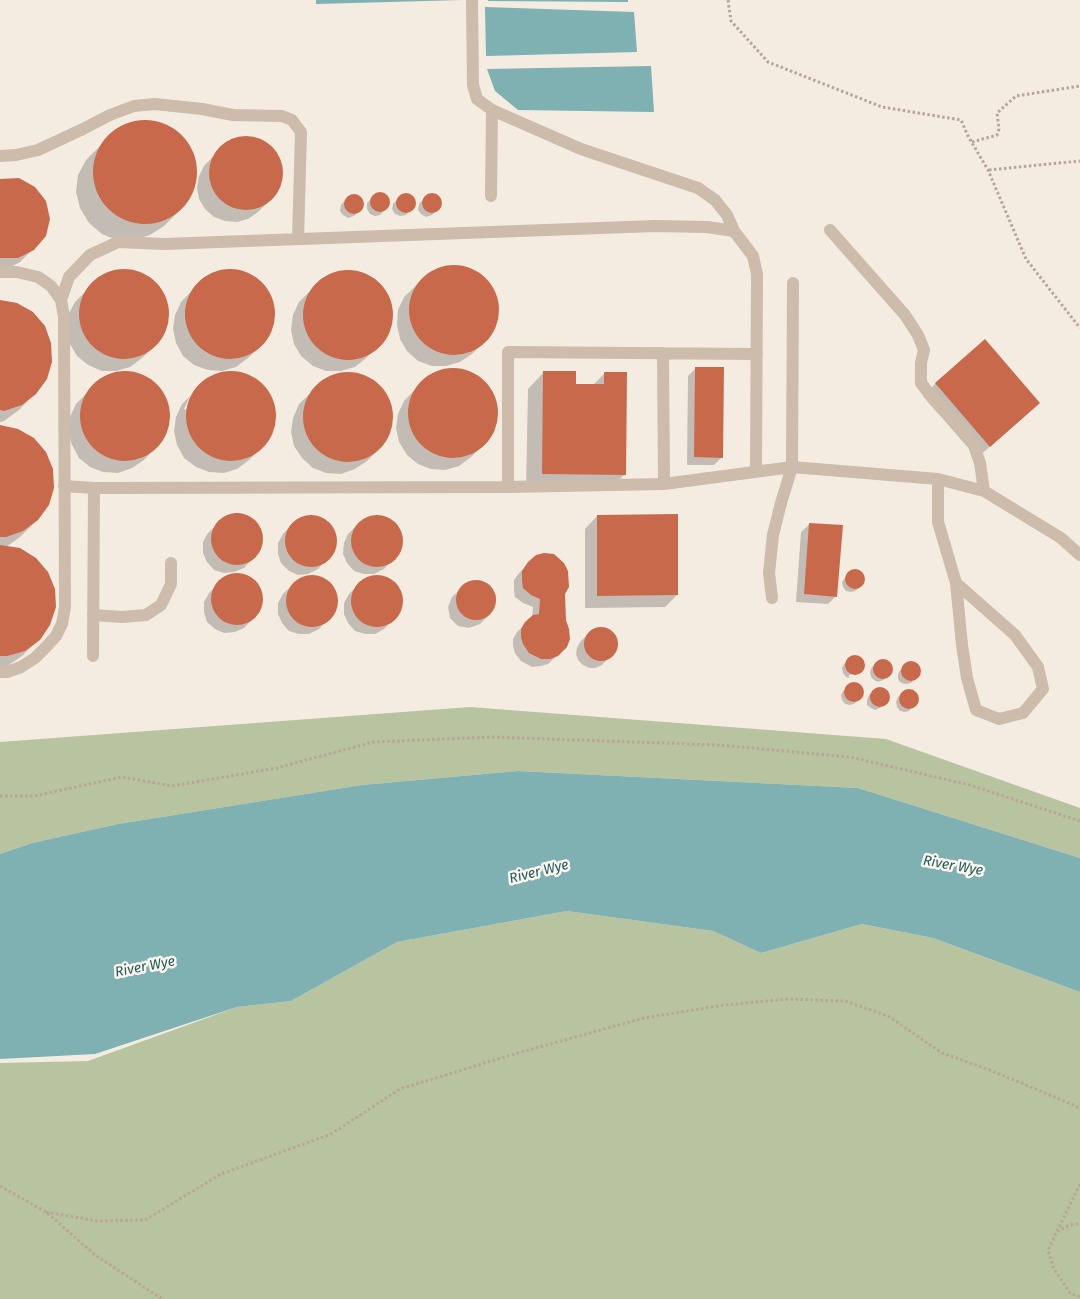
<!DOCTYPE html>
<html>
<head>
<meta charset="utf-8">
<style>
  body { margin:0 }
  canvas { display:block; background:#f4ebe1 }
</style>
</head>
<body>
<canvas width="1080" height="1299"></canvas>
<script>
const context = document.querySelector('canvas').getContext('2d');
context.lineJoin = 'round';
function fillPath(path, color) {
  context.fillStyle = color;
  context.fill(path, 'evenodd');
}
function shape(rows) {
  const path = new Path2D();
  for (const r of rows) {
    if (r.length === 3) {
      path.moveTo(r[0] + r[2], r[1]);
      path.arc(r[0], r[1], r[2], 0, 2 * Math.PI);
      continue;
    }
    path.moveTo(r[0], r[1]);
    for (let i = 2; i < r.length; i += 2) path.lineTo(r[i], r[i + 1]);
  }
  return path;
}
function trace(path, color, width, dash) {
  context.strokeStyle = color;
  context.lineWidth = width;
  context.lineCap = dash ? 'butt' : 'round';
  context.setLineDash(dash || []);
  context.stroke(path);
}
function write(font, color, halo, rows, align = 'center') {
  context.font = font + ' "Fira Sans",sans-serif';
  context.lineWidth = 5;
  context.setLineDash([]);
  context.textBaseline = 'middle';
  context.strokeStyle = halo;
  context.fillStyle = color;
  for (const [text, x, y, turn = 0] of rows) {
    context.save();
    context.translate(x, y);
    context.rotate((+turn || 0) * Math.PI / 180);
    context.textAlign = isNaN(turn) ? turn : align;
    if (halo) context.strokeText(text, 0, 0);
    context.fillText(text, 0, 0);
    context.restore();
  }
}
const green = shape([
  [470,707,886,739,1080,808,1080,858,858,788,518,771,362,785,118,824,32,843,0,854,0,742],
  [567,911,713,931,761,953,862,924,933,938,1080,992,1080,1299,0,1299,0,1063,88,1061,237,1007,291,1001,397,942]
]);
const water = shape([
  [316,0,462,0,316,4],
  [488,0,628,0,628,2,488,1],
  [485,7,634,12,637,52,486,56],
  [651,66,654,112,518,110,495,91,487,69],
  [518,771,858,788,1080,858,1080,992,933,938,862,924,761,953,713,931,567,911,397,942,291,1001,237,1007,95,1054,0,1059,0,854,32,843,118,824,362,785]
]);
const shadow = shape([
  [147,121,163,124,178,133,189,146,195,161,196,179,191,195,181,209,164,226,150,235,134,240,117,240,102,234,89,223,80,208,76,192,78,175,86,160,115,131,130,123],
  [248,138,259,140,269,146,276,155,281,166,281,178,278,189,271,199,258,212,248,219,237,222,225,221,214,217,205,209,199,199,197,188,199,176,204,166,225,144,236,139],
  [0,180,33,249,20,262,5,270,0,270],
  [381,194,386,196,389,200,388,206,380,215,375,216,370,214,367,209,367,203,375,195],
  [407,194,412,196,415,201,414,206,406,215,400,216,395,214,392,209,393,204,401,195],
  [432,194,437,196,440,201,440,207,432,215,426,217,421,214,418,210,419,204,427,195],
  [355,195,360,197,362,202,362,208,354,216,348,218,343,215,340,211,341,205,349,196],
  [455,266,469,269,482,276,491,287,496,300,497,315,493,329,485,341,472,354,460,362,446,366,432,366,418,361,407,351,400,339,397,325,398,310,404,297,428,274,441,268],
  [125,270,140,273,152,281,161,291,167,305,167,319,163,333,155,345,142,358,130,367,116,371,102,371,88,365,77,356,70,344,68,315,75,302,98,279,111,272],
  [231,270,246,273,258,280,267,291,273,305,274,319,270,333,261,345,248,358,236,367,222,371,208,370,194,365,183,356,176,343,173,329,175,315,181,302,204,278,217,272],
  [350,270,364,273,376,281,386,292,391,305,392,320,388,334,379,345,366,358,355,367,341,371,326,371,313,366,301,356,294,344,291,330,293,315,299,302,322,279,335,272],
  [0,301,35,393,19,410,4,421,0,422],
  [985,341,1026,415,977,458,923,396,935,384],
  [696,368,722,457,714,465,687,465,688,376],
  [455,369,469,372,481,379,491,390,496,404,497,418,492,432,484,444,471,457,459,466,445,470,431,469,418,464,407,455,399,442,396,428,398,414,404,401,427,377,440,371],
  [127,372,141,375,154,382,163,393,168,407,169,421,165,435,156,447,144,460,132,468,118,473,103,472,90,467,79,458,72,445,68,431,70,417,76,404,100,380,113,374],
  [233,372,247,375,259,382,269,393,274,407,275,421,271,435,262,447,249,460,237,469,224,473,209,472,196,467,184,458,177,445,174,431,176,417,182,404,190,396,184,409,186,410,195,391,205,381,218,374],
  [544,372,575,385,592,386,605,373,625,474,608,491,526,490,528,389],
  [350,373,364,376,377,383,386,394,392,407,392,422,388,436,380,448,367,461,355,469,341,474,326,473,313,468,302,458,294,446,291,432,293,418,299,404,323,381,335,375],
  [0,427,37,520,20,537,6,547,39,639,22,656,7,666,0,669],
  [235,514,245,516,254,522,260,530,262,541,259,551,244,568,234,572,224,573,214,570,207,562,203,553,203,542,208,533,217,524,225,517],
  [309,516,320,518,329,523,334,532,336,542,333,552,318,569,308,574,298,575,289,571,281,563,278,554,278,543,283,534,291,525,300,519],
  [375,516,386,517,395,523,400,532,402,542,399,552,384,569,374,574,364,574,354,571,347,563,343,554,344,543,348,534,357,525,365,519],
  [597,516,677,595,665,607,585,608,585,529],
  [810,524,836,596,828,604,796,602,801,532],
  [536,556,564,593,566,647,548,664,541,666,532,667,521,661,515,653,513,645,513,639,517,632,532,618,533,607,523,603,515,597,514,590,514,580,520,572],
  [853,571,858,571,862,574,864,578,863,583,860,587,855,591,851,592,846,591,843,587,842,582,845,578],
  [236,574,246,576,255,581,261,590,262,600,260,611,244,628,235,632,224,633,215,629,207,622,204,612,204,602,209,593,218,584,226,577],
  [310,576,321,577,329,583,335,592,337,602,334,612,319,629,309,634,299,634,289,631,282,623,278,614,278,603,283,594,292,585,300,578],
  [376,576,386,577,395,583,401,592,402,602,400,612,384,629,375,634,365,634,355,631,348,623,344,614,344,603,349,594,358,585,366,578],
  [480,580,490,585,496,595,495,606,489,615,480,624,469,628,458,626,450,618,448,607,452,597,469,581],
  [601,628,607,629,613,633,616,638,617,645,615,651,602,665,595,668,589,668,583,665,578,660,576,654,577,648,580,642,589,633,595,629],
  [853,657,858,657,862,659,864,664,863,669,860,672,849,675,849,678,857,676,850,678,846,677,843,673,842,668,844,664],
  [881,660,886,660,890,663,892,667,891,672,888,676,883,680,878,682,874,680,871,677,870,672,872,667],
  [908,663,913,663,917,665,919,670,918,675,915,679,911,683,906,684,901,683,898,679,898,674,900,670],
  [852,684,857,684,861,687,863,691,862,696,854,704,850,705,845,704,842,700,841,695,843,691],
  [877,688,882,688,886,691,888,695,888,700,880,708,875,710,871,708,867,705,867,700,869,695],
  [907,690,912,691,916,693,918,698,917,702,913,706,909,711,905,712,900,711,897,707,896,702,898,697]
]);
const building = shape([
  [145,172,52],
  [246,173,37],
  [19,178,35,187,46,201,50,219,46,236,34,250,18,258,0,258,0,179],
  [380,202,10],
  [432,203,10],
  [406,203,10],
  [354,204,10],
  [454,310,45],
  [124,314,45],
  [230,314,45],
  [348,315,45],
  [0,300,17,303,33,312,45,326,51,343,52,362,47,379,36,394,22,405,4,411,0,410],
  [985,339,1040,403,990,447,935,383],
  [695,367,724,367,723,458,694,457],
  [453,413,45],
  [543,371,576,371,576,384,604,384,604,372,627,372,626,475,542,474],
  [231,416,45],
  [125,416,45],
  [348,417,45],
  [0,425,18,429,34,438,46,452,53,469,54,488,49,505,38,520,23,531,6,537,0,537],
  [237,539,26],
  [678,514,678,595,597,596,597,515],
  [377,541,26],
  [311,541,26],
  [809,523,843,525,837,597,804,594],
  [0,545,20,548,36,558,48,572,55,589,56,607,50,625,40,640,25,651,7,656,0,656],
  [544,553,554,554,564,563,568,571,569,587,565,594,566,620,569,629,570,639,567,647,558,656,550,659,541,659,529,653,523,644,521,637,521,629,525,622,533,615,539,614,540,599,531,595,523,588,522,581,522,571,528,562,536,555],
  [855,579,10],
  [237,599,26],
  [312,601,26],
  [377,601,26],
  [476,600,20],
  [601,644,17],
  [855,665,10],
  [883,669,10],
  [911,671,10],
  [854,692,10],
  [880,697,10],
  [909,699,10]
]);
const path = shape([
  [728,0,731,21,768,62,882,107,961,120,968,136,988,170,1026,259,1080,328],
  [972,142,997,135,999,129,997,113,1016,96,1080,86],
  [989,170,1080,161],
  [0,796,34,796,122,777,172,786,277,768,373,742,492,737,718,745,850,757,970,785,1080,821],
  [1080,1184,1048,1250,1054,1269,1070,1293,1080,1297],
  [0,1186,46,1212,95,1255,162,1299],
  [46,1212,97,1221,145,1220,221,1174,331,1134,400,1089,514,1054,644,1018,724,1005,788,999,845,1001,888,1016,942,1053,990,1070,1076,1106,1080,1110],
  [1057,1231,1071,1225,1080,1223]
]);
const service = shape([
  [472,0,473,85,477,99,492,110,581,149,698,188,715,200,727,215,734,231],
  [0,156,16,155,38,150,83,129,110,115,134,106,155,104,202,109,233,115,282,116,292,120,301,132,298,239],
  [491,196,492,110],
  [830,230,905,315,918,335,924,350,921,363,921,383,934,400,952,419,973,443,980,463,984,491],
  [0,272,17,272,38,277,51,286,61,300,64,317,65,607,62,624,56,636,46,647,35,658,21,667,7,672,0,672],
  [61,300,69,277,90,255,118,242,164,244,655,226,707,227,734,231,753,256,757,274,756,471],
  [663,353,664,484],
  [938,479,938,522,956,583,1015,635,1038,667,1043,689,1023,713,999,719,976,710,967,678,962,645,956,583],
  [64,486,94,488,508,487,664,484,792,467,938,479,984,491,1061,538,1080,555],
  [508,487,508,352,757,354],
  [772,598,769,573,773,535,781,503,792,467,793,283],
  [93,615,122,617,146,615,161,605,171,584,171,563],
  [93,656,94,488]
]);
const waterNames = [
  ["River Wye",953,866,10],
  ["River Wye",539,872,-14],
  ["River Wye",145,967,-11]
];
fillPath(green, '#b8c4a0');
fillPath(water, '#7fb0b2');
fillPath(shadow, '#0003');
fillPath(building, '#c8694b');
trace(path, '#b9a596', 3, [2.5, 2.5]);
trace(service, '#cdbbac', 12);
write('italic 14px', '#1f5a5e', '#fbf5ee', waterNames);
</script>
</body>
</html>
